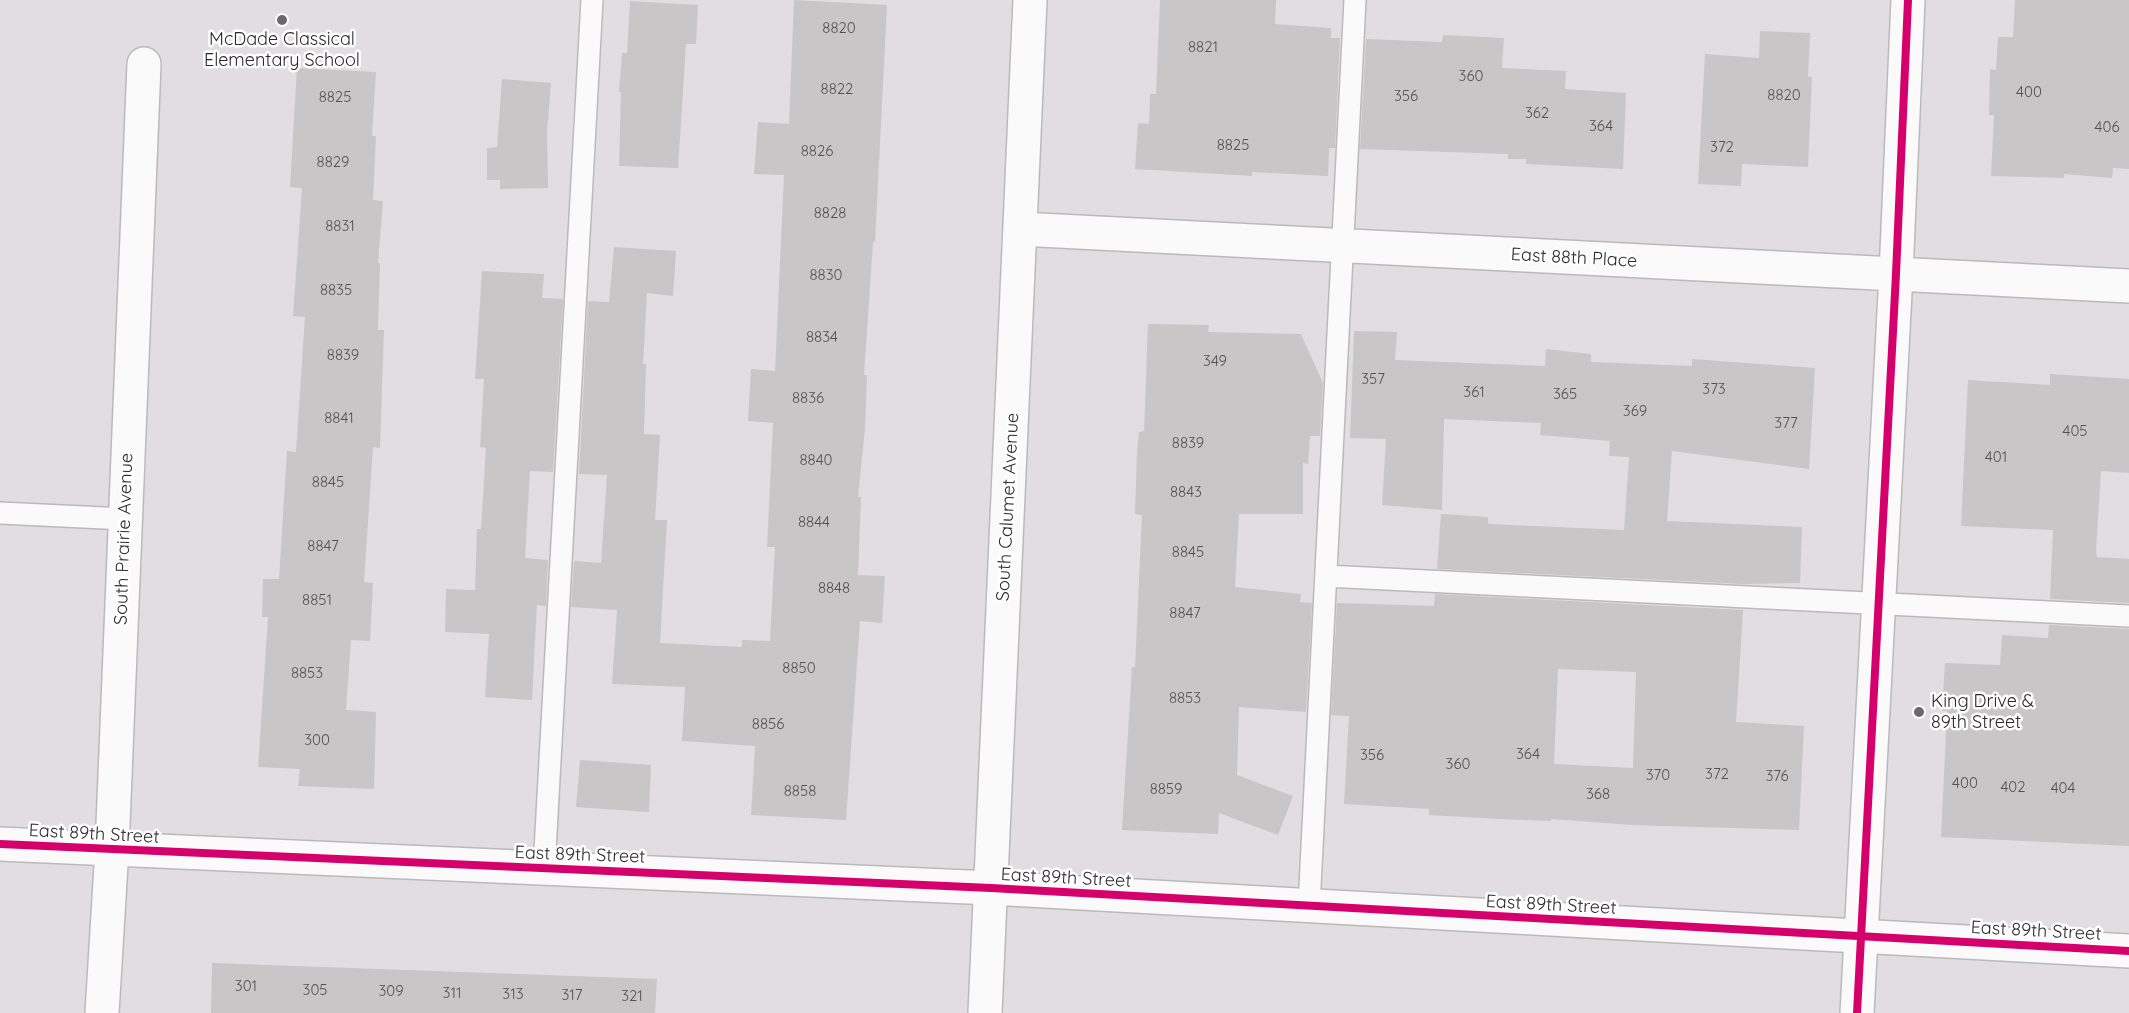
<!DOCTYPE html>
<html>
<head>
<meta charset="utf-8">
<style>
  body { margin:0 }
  canvas { display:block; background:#e1dde0 }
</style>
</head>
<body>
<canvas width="2129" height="1013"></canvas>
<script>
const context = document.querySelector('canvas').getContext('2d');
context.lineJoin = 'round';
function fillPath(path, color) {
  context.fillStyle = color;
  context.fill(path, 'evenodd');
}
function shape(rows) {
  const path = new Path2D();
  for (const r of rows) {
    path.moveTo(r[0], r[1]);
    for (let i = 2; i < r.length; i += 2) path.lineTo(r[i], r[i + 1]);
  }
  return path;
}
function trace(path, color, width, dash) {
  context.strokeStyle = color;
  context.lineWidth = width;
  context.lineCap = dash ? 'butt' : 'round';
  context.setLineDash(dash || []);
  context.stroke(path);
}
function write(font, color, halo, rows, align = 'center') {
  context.font = font + ' Quicksand,sans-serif';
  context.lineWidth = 5;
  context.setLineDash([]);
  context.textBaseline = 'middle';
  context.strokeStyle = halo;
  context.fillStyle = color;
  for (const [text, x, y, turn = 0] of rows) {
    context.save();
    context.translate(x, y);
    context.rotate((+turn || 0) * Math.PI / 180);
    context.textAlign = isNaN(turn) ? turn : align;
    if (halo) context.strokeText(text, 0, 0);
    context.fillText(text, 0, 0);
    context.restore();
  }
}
const building = shape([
  [794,0,887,5,875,242,873,242,864,375,867,375,865,428,858,497,861,497,858,575,885,576,882,623,860,621,846,820,751,815,755,746,682,741,685,687,612,684,617,610,571,607,574,561,601,563,607,475,579,474,588,301,609,302,614,247,676,251,673,296,647,293,643,364,646,364,644,434,660,435,655,520,667,520,660,643,742,647,742,640,770,641,775,547,767,547,773,423,748,421,751,369,775,371,784,175,754,174,758,122,789,124],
  [1160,0,1276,0,1275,24,1331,28,1331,38,1340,38,1335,148,1329,148,1328,176,1252,172,1252,176,1135,169,1138,123,1149,124,1150,94,1156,94],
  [2015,0,2129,0,2129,169,2113,168,2112,178,2064,174,2064,178,1991,176,1994,115,1989,115,1990,69,1996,70,1998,37,2013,37],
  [630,1,698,5,696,44,686,44,678,168,619,166,621,92,619,92,622,53,627,53],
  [1760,31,1810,33,1808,77,1812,77,1808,167,1742,164,1741,186,1698,184,1705,54,1759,58],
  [1443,35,1504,38,1502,68,1566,71,1565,89,1626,93,1623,169,1526,164,1526,159,1508,159,1508,154,1360,149,1366,39,1442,42],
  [297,68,376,72,372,136,376,136,373,200,383,201,378,263,380,263,378,330,384,330,380,448,373,447,364,582,373,583,370,641,351,640,346,710,376,712,374,789,298,786,300,769,258,767,268,617,262,617,263,579,279,579,287,451,296,452,305,317,293,316,302,188,290,187],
  [502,79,551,83,547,132,548,188,500,189,500,180,487,180,487,148,497,147],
  [482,271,544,274,542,298,563,299,553,472,530,471,525,558,548,560,546,606,537,605,532,700,485,697,489,634,445,632,446,589,475,590,477,529,481,529,486,448,480,447,484,379,475,379],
  [1148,324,1209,325,1208,332,1301,334,1323,383,1320,436,1310,436,1308,464,1303,463,1303,514,1239,514,1235,587,1301,594,1300,602,1312,603,1306,712,1239,707,1237,775,1293,796,1278,835,1219,813,1218,834,1122,830,1132,667,1135,667,1142,515,1135,514,1137,452,1139,432,1144,431],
  [1354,331,1397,332,1395,360,1545,366,1546,349,1591,354,1591,362,1692,366,1692,359,1815,368,1809,469,1672,451,1667,521,1802,527,1800,583,1744,584,1437,569,1441,514,1488,517,1488,524,1624,530,1629,457,1609,456,1610,441,1540,435,1541,423,1444,419,1442,510,1382,505,1386,439,1350,438],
  [2050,374,2129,379,2129,473,2101,471,2096,551,2097,557,2129,559,2129,603,2050,599,2053,530,1961,526,1968,380,2050,385],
  [1435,594,1743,610,1736,722,1804,726,1799,830,1631,825,1552,819,1551,821,1500,819,1429,815,1429,809,1344,804,1349,716,1331,715,1337,603,1434,606],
  [1558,669,1636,672,1633,768,1554,764],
  [2049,625,2129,629,2129,846,1941,837,1947,711,1942,711,1945,663,2000,665,2002,635,2048,638],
  [580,760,651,765,649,812,576,807],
  [212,963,657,979,655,1013,211,1013]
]);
const lane = shape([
  [0,513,125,519],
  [1326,576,2129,616],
  [544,869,592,0],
  [1309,906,1355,0]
]);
const street = shape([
  [1020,229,2129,286],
  [0,844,991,888,2129,951],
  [102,1013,112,849,144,64],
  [985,1013,1030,0]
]);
const secondary = shape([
  [1857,1013,1896,274,1908,0]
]);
const cycleway = shape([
  [0,844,991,888,2129,951],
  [1857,1013,1896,274,1908,0]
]);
const markers = [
  [282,20,6,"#6b686a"],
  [1919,712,6,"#6b686a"]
];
const numberNames = [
  ["8820",839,28],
  ["8821",1203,47],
  ["360",1471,76],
  ["8822",837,89],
  ["400",2029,92],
  ["8820",1784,95],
  ["356",1406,96],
  ["8825",335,97],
  ["362",1537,113],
  ["364",1601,126],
  ["406",2107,127],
  ["8825",1233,145],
  ["372",1722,147],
  ["8826",817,151],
  ["8829",333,162],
  ["8828",830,213],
  ["8831",340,226],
  ["8830",826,275],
  ["8835",336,290],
  ["8834",822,337],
  ["8839",343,355],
  ["349",1215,361],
  ["357",1373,379],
  ["373",1714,389],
  ["361",1474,392],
  ["365",1565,394],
  ["8836",808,398],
  ["369",1635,411],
  ["8841",339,418],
  ["377",1786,423],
  ["405",2075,431],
  ["8839",1188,443],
  ["401",1996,457],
  ["8840",816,460],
  ["8845",328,482],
  ["8843",1186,492],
  ["8844",814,522],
  ["8847",323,546],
  ["8845",1188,552],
  ["8848",834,588],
  ["8851",317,600],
  ["8847",1185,613],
  ["8850",799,668],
  ["8853",307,673],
  ["8853",1185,698],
  ["8856",768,724],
  ["300",317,740],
  ["364",1528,754],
  ["356",1372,755],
  ["360",1458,764],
  ["372",1717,774],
  ["370",1658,775],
  ["376",1777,776],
  ["400",1965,783],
  ["402",2013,787],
  ["404",2063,788],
  ["8859",1166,789],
  ["8858",800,791],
  ["368",1598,794],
  ["301",246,986],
  ["305",315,990],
  ["309",391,991],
  ["311",452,993],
  ["313",513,994],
  ["317",572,995],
  ["321",632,996]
];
const poiNames = [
  ["McDade Classical",282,40],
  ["Elementary School",282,61],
  ["King Drive &",1931,702,"left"],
  ["89th Street",1931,723,"left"]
];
const streetNames = [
  ["East 88th Place",1574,258,3],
  ["South Calumet Avenue",1008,507,-87],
  ["South Prairie Avenue",124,539,-88],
  ["East 89th Street",94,834,3],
  ["East 89th Street",580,855,2],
  ["East 89th Street",1066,878,3],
  ["East 89th Street",1551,905,3],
  ["East 89th Street",2036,931,3]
];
fillPath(building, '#c9c6c8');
trace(lane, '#bcb9bb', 24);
trace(street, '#bcb9bb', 36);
trace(secondary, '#bcb9bb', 36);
trace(lane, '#fafafa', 21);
trace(street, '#fafafa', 33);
trace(secondary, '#fafafa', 33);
trace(cycleway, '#d6006c', 8);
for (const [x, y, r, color] of markers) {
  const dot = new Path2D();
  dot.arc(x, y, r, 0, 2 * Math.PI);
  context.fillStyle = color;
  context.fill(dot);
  trace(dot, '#fff', 2);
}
write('15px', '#535153', null, numberNames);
write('18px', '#2b292b', '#fff', poiNames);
write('18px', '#2b292b', '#fff', streetNames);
</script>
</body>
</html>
